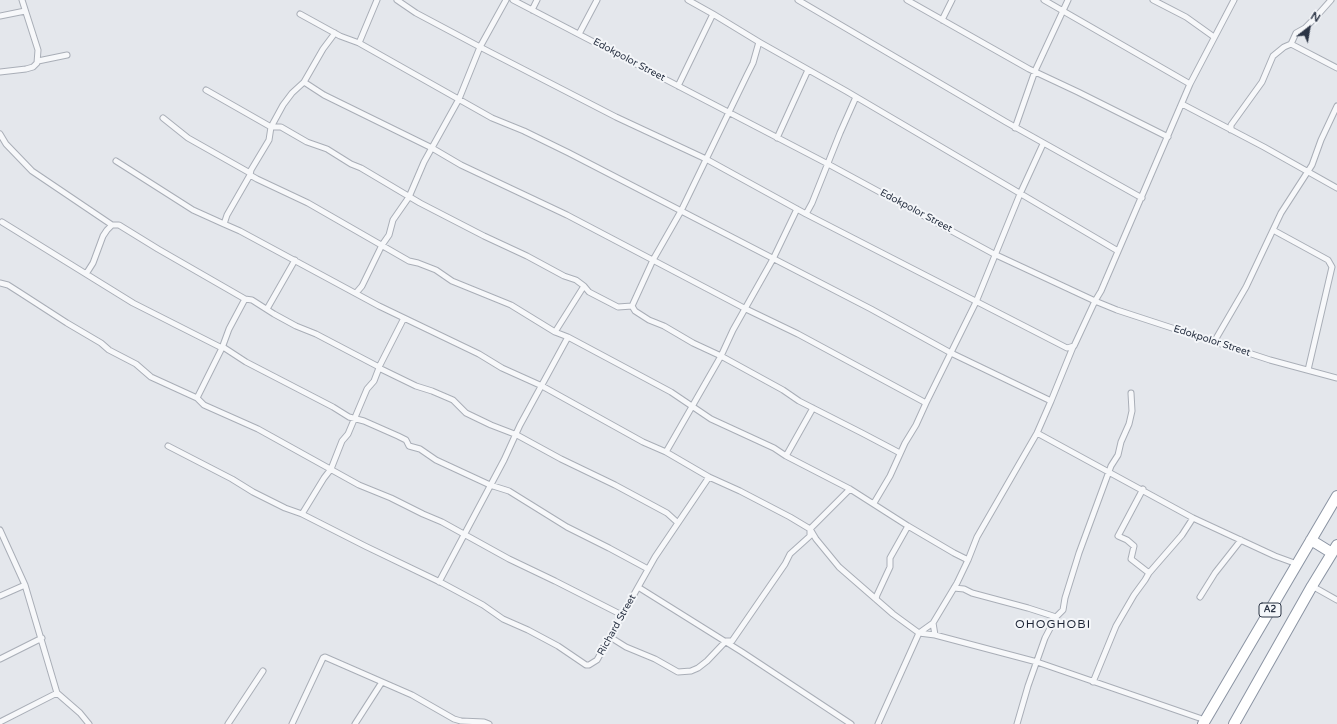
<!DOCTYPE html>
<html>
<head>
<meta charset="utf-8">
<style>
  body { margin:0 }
  #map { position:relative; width:1337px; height:724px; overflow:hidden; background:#e4e7ec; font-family:"Varela Round",sans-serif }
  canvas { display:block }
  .north { position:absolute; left:1289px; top:8px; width:40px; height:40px; -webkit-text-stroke:3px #f4f6f9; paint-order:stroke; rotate:31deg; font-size:11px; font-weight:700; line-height:16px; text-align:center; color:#2b3445 }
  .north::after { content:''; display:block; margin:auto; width:14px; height:18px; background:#2b3445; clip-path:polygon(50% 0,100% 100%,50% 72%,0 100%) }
</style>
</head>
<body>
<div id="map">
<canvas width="1337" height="724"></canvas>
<div class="north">N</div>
</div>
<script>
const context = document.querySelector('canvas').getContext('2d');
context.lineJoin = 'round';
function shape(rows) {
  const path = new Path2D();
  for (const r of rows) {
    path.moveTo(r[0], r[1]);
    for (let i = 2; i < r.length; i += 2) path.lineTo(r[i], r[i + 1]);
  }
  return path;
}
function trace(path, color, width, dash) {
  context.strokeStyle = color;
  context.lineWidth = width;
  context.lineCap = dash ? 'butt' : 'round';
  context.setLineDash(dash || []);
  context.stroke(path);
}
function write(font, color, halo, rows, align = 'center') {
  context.font = font + ' "Varela Round",sans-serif';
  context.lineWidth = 4;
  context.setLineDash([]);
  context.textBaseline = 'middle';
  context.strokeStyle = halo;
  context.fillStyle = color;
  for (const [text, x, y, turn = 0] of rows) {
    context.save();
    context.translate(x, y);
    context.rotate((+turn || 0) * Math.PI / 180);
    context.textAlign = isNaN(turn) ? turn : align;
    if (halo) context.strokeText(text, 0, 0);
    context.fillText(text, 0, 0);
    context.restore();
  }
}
const street = shape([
  [397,0,416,13,480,47,616,117,706,159,806,214,1067,348,1074,346,1095,301,1101,291,1190,84,1234,0],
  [513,0,828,164,994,254,1095,301,1117,310,1270,360,1337,378],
  [688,0,713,14,759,42,846,91,1118,251],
  [798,0,1006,122,1142,198],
  [907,0,1029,69,1078,92,1168,137],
  [1044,0,1190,84],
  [1153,0,1186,17,1214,37],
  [1331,0,1315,18,1305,28,1296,33,1291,44,1337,68],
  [532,10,537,0],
  [300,14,340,36,359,43,492,118,524,131,569,153,871,309,951,353,1051,401,1073,347],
  [0,16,25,11],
  [942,20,952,0],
  [335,33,323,49,304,82,324,95,432,148],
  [579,34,597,0],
  [359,43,377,0],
  [38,61,67,55],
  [0,72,26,69,33,67,37,63,38,50,22,0],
  [678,86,713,14],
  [206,90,271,127,269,140,251,170,250,175,257,179,308,203,409,261,418,263,436,270,452,281,511,305,555,332,568,337,671,392,711,419,774,448,786,456,850,489,908,526,954,553,968,560,977,537,1037,433,1051,401],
  [1182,104,1264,147,1337,188],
  [163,118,188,138,250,173],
  [1015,128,1035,71,1068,0],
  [1231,130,1231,125,1262,82,1273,56,1284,47,1291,44],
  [0,134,6,144,32,171,112,225,119,225,158,249,245,299,252,300,274,314,296,326,316,334,379,367,379,368,416,386,432,391,453,400,466,413,491,425,517,435,561,459,615,485,667,513,678,523],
  [777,138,808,70],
  [432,148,461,165,567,215,746,309,798,334,926,403,976,302,1020,194,1043,144],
  [116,161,193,210,224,224],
  [250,175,227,215,224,224,240,231,379,306,479,354,502,368,542,386,643,442,666,452,721,356,693,343,664,326,649,320,635,311,632,306,618,307,589,292,584,286,576,280,564,276,527,256,484,236,420,203,361,168,351,164,327,149,307,142,281,127,271,127,283,105,292,93,304,82],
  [797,209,773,259,733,330,721,356,783,390,799,401,862,433,900,453],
  [806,214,812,203,840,133,856,97],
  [2,222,133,303,222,348,229,329,245,299],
  [1273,230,1328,260,1332,267,1308,370],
  [86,274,93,263,103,236,107,230,112,225],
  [0,283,8,285,19,292,67,323,101,343,109,350,136,364,151,377,197,398,222,348],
  [356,293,362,286,382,245,389,235,393,220,409,197,424,162,459,99,480,47,506,0],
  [632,306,653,260,681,211,747,75,753,63,759,42],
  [267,309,295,260],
  [555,332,584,286],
  [1214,342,1246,287,1281,213,1312,165,1321,140,1337,106],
  [223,347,246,362,333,407,349,417,364,421,398,436,406,440,409,446,420,449,436,460,490,485,509,491,567,527,609,548,648,569],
  [379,367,404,318],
  [197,398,204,405,258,429,359,485,391,498,423,514,442,522,509,559,555,581,622,615],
  [1037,433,1193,518,1275,556,1297,564],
  [168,446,232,479,253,492,285,508,302,514,365,546,442,583,483,605,503,619,528,630,558,646,586,665,589,665,597,660,655,557,709,477],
  [666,452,709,477,740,491,790,517,810,529,816,539,839,567,893,614,919,633,935,635,1037,662,1205,720],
  [786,456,813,408],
  [1143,489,1118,536,1127,540,1134,546,1131,559,1149,573],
  [874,503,890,476,905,443,916,425,926,403],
  [302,514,324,478,331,469,342,441,348,434,367,389,374,381,379,368],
  [0,530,25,585,57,693,0,722],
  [439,582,504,460,520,425,568,337],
  [1312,586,1337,600],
  [638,587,742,652,851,724],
  [954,588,964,589,972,593,1028,608,1056,617],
  [0,596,25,585],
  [1200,597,1215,573,1241,540],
  [876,599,877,595,890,567,890,558,908,526],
  [935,635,933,623,957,583,968,560],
  [610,637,626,647,655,659,678,672,691,671,698,668,707,661,726,641,732,641,785,564,790,554,810,536,810,529,850,489],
  [0,659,42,638],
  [1093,682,1116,626,1134,595,1145,580,1149,573,1182,535,1193,518],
  [57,693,80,713,89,724],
  [228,724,263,671],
  [292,724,323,658,325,657,412,695,454,719,461,721,484,722,489,724],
  [355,724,382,682],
  [878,724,919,633,933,623],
  [1017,724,1028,686,1045,638,1056,617,1063,610,1065,598,1079,553,1111,466,1118,455,1121,442,1129,424,1132,411,1131,393]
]);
const highway = shape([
  [1311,540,1332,553],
  [1203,724,1337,496],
  [1234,724,1312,586,1337,545]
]);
const shields = [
  [1270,610,22]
];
const shieldNames = [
  ["A2",1270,610]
];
const streetNames = [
  ["Edokpolor Street",629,60,28],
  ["Edokpolor Street",916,211,28],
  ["Edokpolor Street",1212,341,18],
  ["Richard Street",617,625,-61]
];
const quarterNames = [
  ["OHOGHOBI",1053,625]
];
trace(street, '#a9aeb7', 7);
trace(highway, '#8b94a3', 12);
trace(street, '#f7f8fa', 5);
trace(highway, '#fff', 10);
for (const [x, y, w] of shields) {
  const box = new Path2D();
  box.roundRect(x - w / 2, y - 7, w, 14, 3);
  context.fillStyle = '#f4f6f9';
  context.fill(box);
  trace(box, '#2b3445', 1);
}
write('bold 9px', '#2b3445', null, shieldNames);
write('10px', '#2b3445', '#f4f6f9', streetNames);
context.letterSpacing = '1px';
write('12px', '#1d2536', '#f4f6f9', quarterNames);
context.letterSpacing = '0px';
</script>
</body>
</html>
